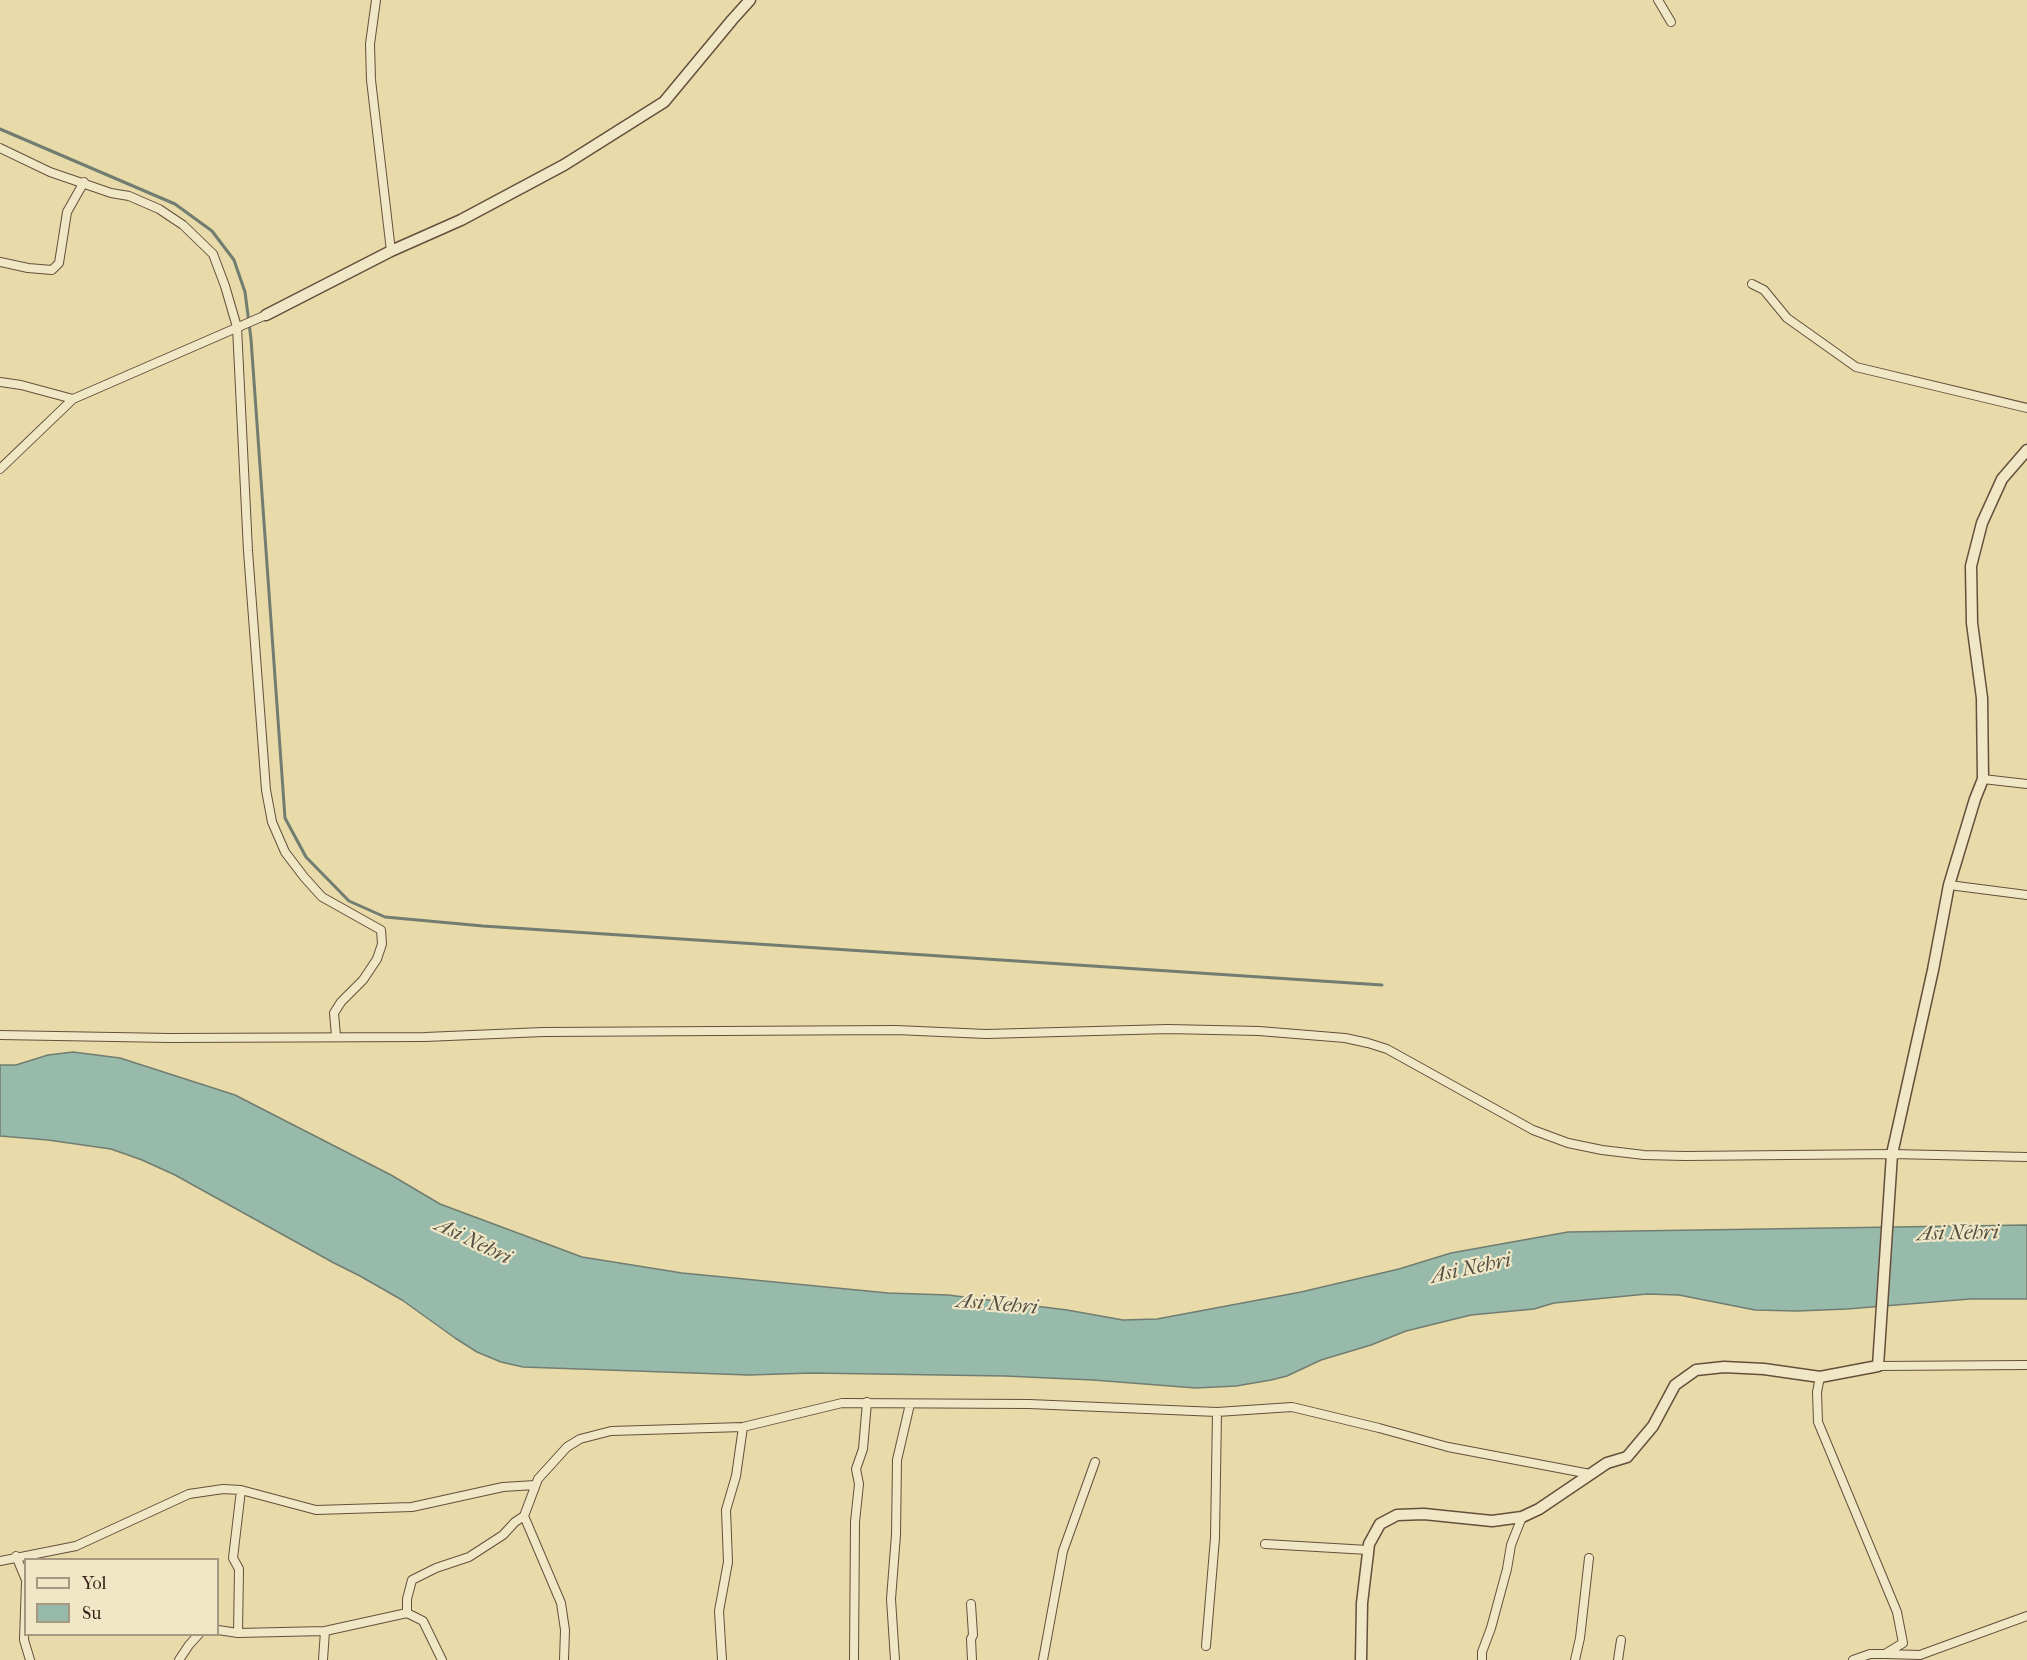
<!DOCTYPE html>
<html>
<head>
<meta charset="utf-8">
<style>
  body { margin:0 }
  #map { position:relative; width:2027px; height:1660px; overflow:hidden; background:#e8daa9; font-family:"IM FELL French Canon",serif }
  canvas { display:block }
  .legend { position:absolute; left:24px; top:1558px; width:195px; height:78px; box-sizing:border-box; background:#f0e7c7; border:2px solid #a79881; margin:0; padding:8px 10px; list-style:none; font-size:18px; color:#392117 }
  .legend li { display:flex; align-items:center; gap:12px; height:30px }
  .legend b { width:30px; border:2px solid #a79881 }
</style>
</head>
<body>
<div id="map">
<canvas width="2027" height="1660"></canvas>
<ul class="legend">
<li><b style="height:8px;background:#f0e7c7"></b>Yol</li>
<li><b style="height:16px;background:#97baab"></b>Su</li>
</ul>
</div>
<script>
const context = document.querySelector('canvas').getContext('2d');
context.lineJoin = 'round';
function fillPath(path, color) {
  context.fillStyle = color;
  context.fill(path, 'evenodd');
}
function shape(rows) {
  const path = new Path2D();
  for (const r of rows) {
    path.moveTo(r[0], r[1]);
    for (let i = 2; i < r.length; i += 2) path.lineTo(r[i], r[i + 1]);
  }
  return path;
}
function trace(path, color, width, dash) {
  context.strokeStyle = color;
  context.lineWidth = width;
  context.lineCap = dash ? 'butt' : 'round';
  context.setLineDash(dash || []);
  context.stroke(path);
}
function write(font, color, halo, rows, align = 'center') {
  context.font = font + ' "IM FELL French Canon",serif';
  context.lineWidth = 4.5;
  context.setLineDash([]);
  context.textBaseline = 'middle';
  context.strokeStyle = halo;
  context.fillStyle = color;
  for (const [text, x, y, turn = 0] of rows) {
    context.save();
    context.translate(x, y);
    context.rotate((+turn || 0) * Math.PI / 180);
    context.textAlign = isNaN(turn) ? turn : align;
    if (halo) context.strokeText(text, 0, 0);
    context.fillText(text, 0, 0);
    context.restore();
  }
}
const water = shape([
  [73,1052,120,1058,235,1095,391,1175,440,1204,582,1257,682,1273,888,1293,948,1295,1067,1310,1123,1320,1157,1319,1301,1292,1399,1269,1451,1253,1568,1232,2027,1225,2027,1299,1970,1299,1847,1309,1797,1311,1755,1310,1679,1295,1647,1294,1554,1303,1534,1309,1471,1315,1406,1331,1371,1345,1321,1360,1287,1376,1271,1380,1236,1386,1196,1388,1093,1380,1005,1376,812,1373,749,1375,523,1367,501,1362,477,1352,455,1338,402,1300,360,1276,334,1263,175,1175,142,1160,111,1149,48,1140,0,1136,0,1065,16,1065,48,1055,73,1052]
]);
const stream = shape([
  [0,129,175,204,212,231,234,260,245,292,251,339,285,818,306,857,349,901,385,917,483,926,1382,985]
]);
const minor = shape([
  [376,0,370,44,371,80,391,251],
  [1658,0,1671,22],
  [0,148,50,172,111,193,129,196,159,209,183,225,213,254,225,286,237,327,248,551,266,790,272,822,285,852,304,877,322,897,381,930,382,944,377,959,363,980,341,1002,334,1013,336,1036],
  [0,262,28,268,52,270,59,263,67,212,84,182],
  [1752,284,1764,290,1787,318,1856,367,2027,408],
  [0,382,21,385,73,399,266,315],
  [0,469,73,399],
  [1983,779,2027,784],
  [1949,885,2027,895],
  [0,1035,170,1038,425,1037,543,1032,896,1030,986,1034,1168,1029,1259,1031,1345,1038,1368,1043,1387,1049,1533,1130,1568,1143,1602,1150,1644,1155,1685,1156,1892,1154,2027,1157],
  [1878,1366,2027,1365],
  [1820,1377,1817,1392,1818,1422,1897,1612,1903,1643,1885,1654,1870,1654,1853,1660],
  [524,1516,561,1603,565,1630,564,1660],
  [1265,1544,1368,1550],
  [16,1556,26,1580],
  [0,1561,76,1546,189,1494,223,1489,241,1490,316,1510,412,1507,503,1487,535,1485],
  [26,1582,24,1640,30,1660],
  [971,1604,973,1635,971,1639,972,1660],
  [407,1613,407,1599,412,1580,436,1568,469,1557,503,1535,515,1522,524,1516,538,1479,567,1447,580,1439,611,1431,743,1427,842,1403,1029,1404,1217,1412,1292,1407,1379,1428,1448,1447,1590,1474],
  [218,1630,238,1633,325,1631,407,1613,423,1621,442,1660],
  [238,1633,239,1569,233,1558,241,1490],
  [1206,1646,1215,1538,1217,1412],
  [1886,1654,1920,1655,2027,1616],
  [179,1660,189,1645,199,1634],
  [323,1660,325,1631],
  [722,1660,719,1611,728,1562,726,1510,736,1476,743,1427],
  [854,1660,855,1522,859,1484,856,1469,863,1449,867,1402],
  [895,1660,891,1599,896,1535,897,1460,910,1404],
  [1043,1660,1063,1551,1095,1462],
  [1482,1660,1482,1652,1491,1628,1507,1569,1511,1545,1522,1517],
  [1575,1660,1580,1638,1589,1558],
  [1618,1660,1621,1640]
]);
const tertiary = shape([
  [266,315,391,251,461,220,564,165,664,102,732,20,750,0],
  [1361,1660,1362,1603,1368,1553,1369,1544,1380,1524,1397,1515,1424,1514,1492,1521,1522,1517,1539,1509,1607,1463,1627,1457,1653,1426,1675,1385,1696,1370,1724,1367,1764,1369,1820,1377,1878,1366,1892,1154,1933,970,1949,885,1975,799,1983,779,1982,698,1972,623,1971,566,1982,523,2002,479,2027,450]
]);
const waterNames = [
  ["Asi Nehri",1958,1234,-1],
  ["Asi Nehri",473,1242,26],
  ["Asi Nehri",1471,1269,-12],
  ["Asi Nehri",997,1305,5]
];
fillPath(water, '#97baab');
trace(water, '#717d70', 1.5);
trace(stream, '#717d70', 3);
trace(minor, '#654f3c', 10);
trace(tertiary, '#654f3c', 13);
trace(minor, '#f0e7c7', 8);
trace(tertiary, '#f0e7c7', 10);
write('italic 21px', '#554f43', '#f0e7c7', waterNames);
</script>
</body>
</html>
